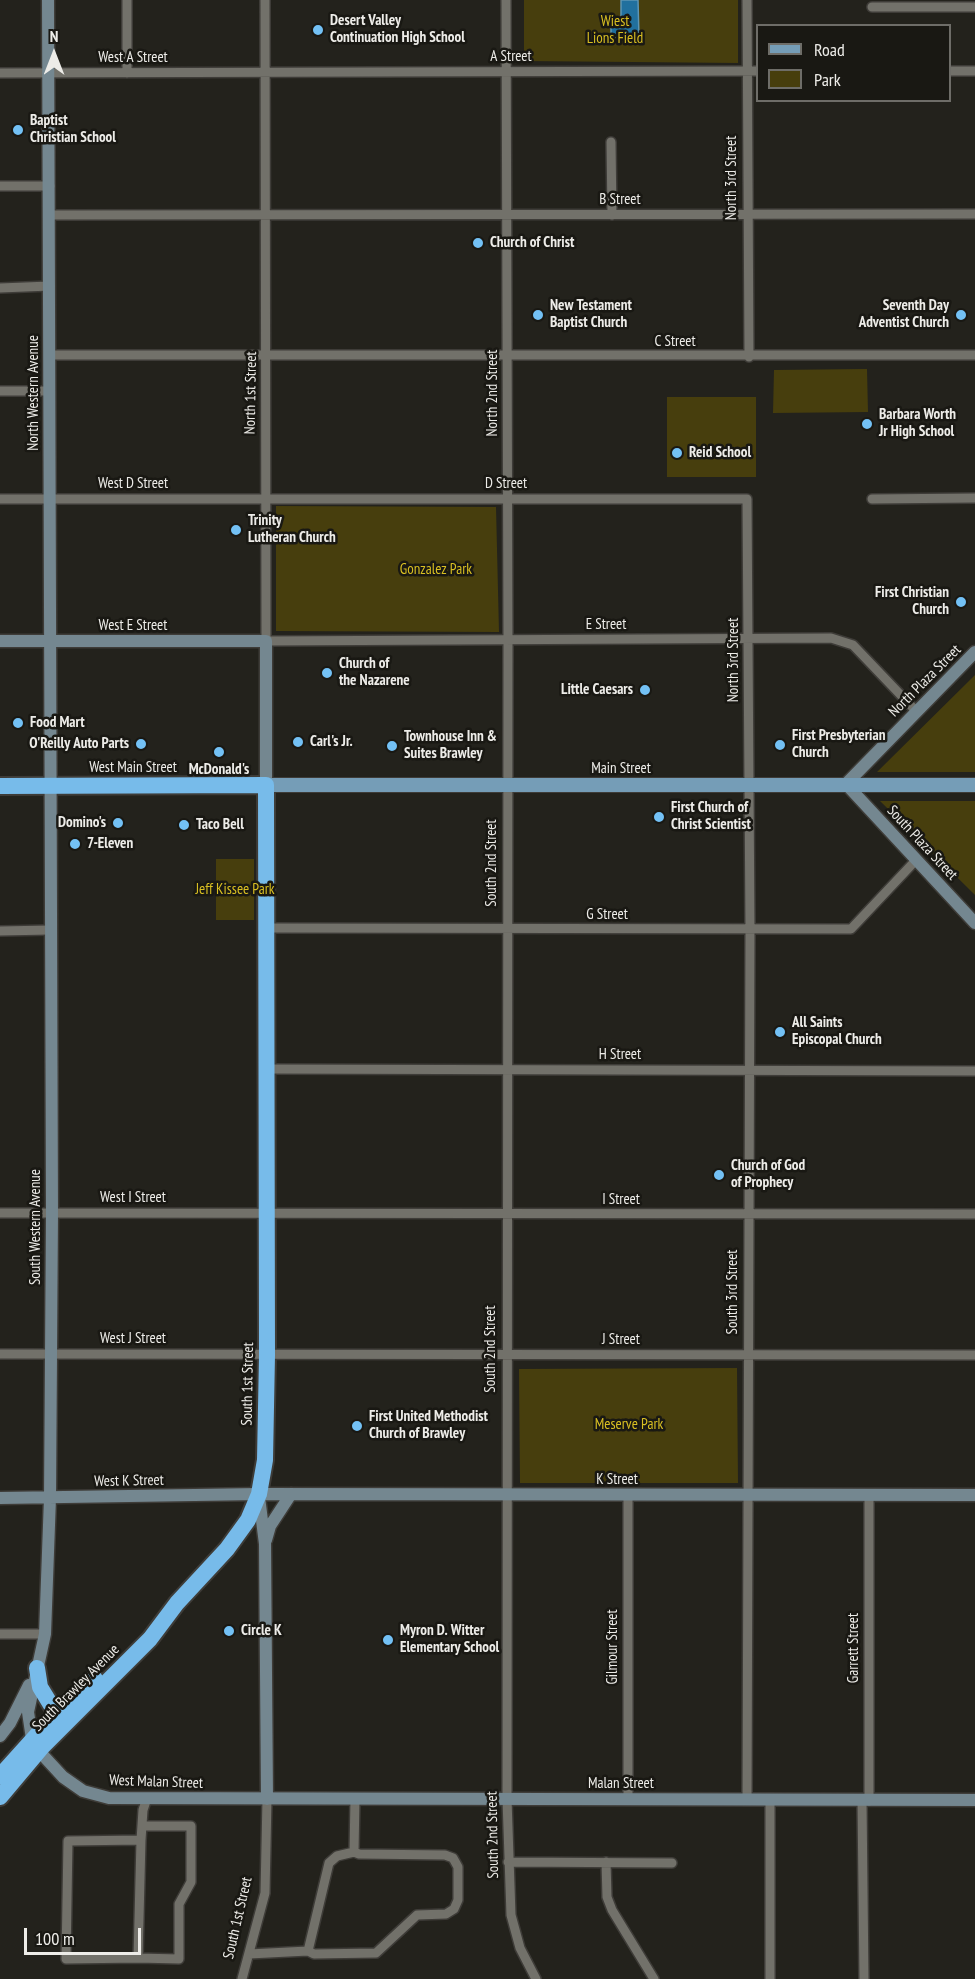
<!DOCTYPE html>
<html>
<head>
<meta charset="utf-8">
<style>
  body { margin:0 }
  #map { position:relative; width:975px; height:1979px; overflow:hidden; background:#23221c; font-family:"PT Sans Narrow",sans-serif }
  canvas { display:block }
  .legend { position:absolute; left:756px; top:24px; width:195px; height:78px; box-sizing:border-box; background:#191813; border:2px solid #6e6d68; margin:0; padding:8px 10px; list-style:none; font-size:18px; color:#edece8 }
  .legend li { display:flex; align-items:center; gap:12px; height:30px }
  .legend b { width:30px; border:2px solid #6e6d68 }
  .north { position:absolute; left:24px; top:24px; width:60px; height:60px; -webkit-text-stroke:4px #191813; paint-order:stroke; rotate:0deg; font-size:16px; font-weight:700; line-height:24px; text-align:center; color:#edece8 }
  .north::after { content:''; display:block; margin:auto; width:21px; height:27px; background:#edece8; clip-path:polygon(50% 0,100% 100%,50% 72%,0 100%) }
  .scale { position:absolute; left:24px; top:1928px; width:117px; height:27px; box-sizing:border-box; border:3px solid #edece8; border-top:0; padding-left:8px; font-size:18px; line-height:21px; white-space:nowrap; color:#edece8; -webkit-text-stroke:4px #191813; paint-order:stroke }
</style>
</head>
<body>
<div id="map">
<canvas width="975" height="1979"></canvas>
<ul class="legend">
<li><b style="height:8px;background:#759db7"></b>Road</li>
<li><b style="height:16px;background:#473e0d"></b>Park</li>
</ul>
<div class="north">N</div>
<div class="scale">100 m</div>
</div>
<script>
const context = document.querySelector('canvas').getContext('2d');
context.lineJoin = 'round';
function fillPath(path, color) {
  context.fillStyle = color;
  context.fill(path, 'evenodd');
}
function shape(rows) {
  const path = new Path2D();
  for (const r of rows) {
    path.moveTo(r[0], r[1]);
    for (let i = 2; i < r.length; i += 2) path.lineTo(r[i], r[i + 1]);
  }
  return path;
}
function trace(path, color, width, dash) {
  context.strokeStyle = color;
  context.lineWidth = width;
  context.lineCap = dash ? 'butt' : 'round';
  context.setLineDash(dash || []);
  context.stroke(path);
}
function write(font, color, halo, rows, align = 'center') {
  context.font = font + ' "PT Sans Narrow",sans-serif';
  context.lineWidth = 5;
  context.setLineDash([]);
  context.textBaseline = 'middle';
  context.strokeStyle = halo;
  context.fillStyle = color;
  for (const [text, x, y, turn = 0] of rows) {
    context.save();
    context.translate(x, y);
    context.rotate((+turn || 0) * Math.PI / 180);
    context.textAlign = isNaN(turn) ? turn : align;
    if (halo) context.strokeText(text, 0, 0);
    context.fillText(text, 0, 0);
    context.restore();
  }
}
const green = shape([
  [524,0,738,0,738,63,524,61],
  [867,369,868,412,773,413,774,370],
  [667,397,756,397,756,477,667,477],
  [276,506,496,507,499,632,276,631],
  [975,675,975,772,877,772],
  [880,801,975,801,975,895],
  [216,859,254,859,254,920,216,920],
  [737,1368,738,1483,520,1483,519,1369]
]);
const water = shape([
  [621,0,638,0,639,37,611,37,611,16,621,18,621,0]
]);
const street = shape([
  [265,0,266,641,831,638,853,645,916,711],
  [506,0,508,640,507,1799,511,1915,520,1948,536,1979],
  [747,0,749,357],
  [872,7,975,7],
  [950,71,975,71],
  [0,73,758,71],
  [127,73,127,0],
  [611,142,612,215],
  [0,186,50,186],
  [50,215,975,214],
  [0,288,50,286],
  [49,355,975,355],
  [0,391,49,391],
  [0,499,747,499,750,930,747,1800],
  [872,499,975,498],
  [266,928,851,929,917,859],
  [0,931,50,930],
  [266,1069,975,1071],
  [0,1213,975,1214],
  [0,1354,975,1355],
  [0,1634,45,1634],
  [628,1799,628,1495],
  [770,1801,770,1979],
  [862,1801,864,1979],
  [869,1801,869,1495],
  [142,1826,191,1826,191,1882,179,1904,179,1959,138,1958,141,1840,143,1810,147,1798],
  [354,1852,355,1799],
  [508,1862,672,1863],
  [606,1862,607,1897,612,1910,654,1979],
  [249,1954,308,1951,329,1863,337,1856,354,1852,359,1854,445,1855,453,1858,458,1867,458,1900,454,1909,446,1914,417,1915,376,1953,314,1954,308,1951],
  [138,1958,66,1959,68,1841,141,1840],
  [242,1979,265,1893,267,1799]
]);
const secondary = shape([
  [48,0,52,1212,50,1498,45,1634,28,1712,32,1739,39,1751,63,1777,83,1791,109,1798,975,1800],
  [0,641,266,641,266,785],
  [975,652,846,784,975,923],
  [259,1497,265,1544,267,1799],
  [0,1498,259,1494,975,1495],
  [266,1540,270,1526,291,1494],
  [0,1736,10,1723,29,1685]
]);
const primary = shape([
  [266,785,975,785]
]);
const highway = shape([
  [0,786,266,785,267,1355,265,1460,259,1494,248,1520,227,1549,177,1603,150,1639,42,1747,0,1797],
  [37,1668,40,1687,51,1705,62,1707],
  [0,1776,62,1707,95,1679]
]);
const markers = [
  [318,30,6,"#73c1f5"],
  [18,130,6,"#73c1f5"],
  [478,243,6,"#73c1f5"],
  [538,315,6,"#73c1f5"],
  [961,315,6,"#73c1f5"],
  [867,424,6,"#73c1f5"],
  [677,453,6,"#73c1f5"],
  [236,530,6,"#73c1f5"],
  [961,602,6,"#73c1f5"],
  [327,673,6,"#73c1f5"],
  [645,690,6,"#73c1f5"],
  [18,723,6,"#73c1f5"],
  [298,742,6,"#73c1f5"],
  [141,744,6,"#73c1f5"],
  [780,745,6,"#73c1f5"],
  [392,746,6,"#73c1f5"],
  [219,752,6,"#73c1f5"],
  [659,817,6,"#73c1f5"],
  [118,823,6,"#73c1f5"],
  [184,825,6,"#73c1f5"],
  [75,844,6,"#73c1f5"],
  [780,1032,6,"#73c1f5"],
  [719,1175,6,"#73c1f5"],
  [357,1426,6,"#73c1f5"],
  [229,1631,6,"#73c1f5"],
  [388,1640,6,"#73c1f5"]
];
const poiNames = [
  ["Desert Valley",330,21],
  ["Continuation High School",330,38],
  ["Baptist",30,121],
  ["Christian School",30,138],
  ["Church of Christ",490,243],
  ["New Testament",550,306],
  ["Baptist Church",550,323],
  ["Seventh Day",949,306,"right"],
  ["Adventist Church",949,323,"right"],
  ["Barbara Worth",879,415],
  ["Jr High School",879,432],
  ["Reid School",689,453],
  ["Trinity",248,521],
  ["Lutheran Church",248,538],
  ["First Christian",949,593,"right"],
  ["Church",949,610,"right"],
  ["Church of",339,664],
  ["the Nazarene",339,681],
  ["Little Caesars",633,690,"right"],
  ["Food Mart",30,723],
  ["First Presbyterian",792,736],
  ["Church",792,753],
  ["Townhouse Inn &",404,737],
  ["Suites Brawley",404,754],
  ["Carl's Jr.",310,742],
  ["O'Reilly Auto Parts",129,744,"right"],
  ["McDonald's",219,770,"center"],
  ["First Church of",671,808],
  ["Christ Scientist",671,825],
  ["Domino's",106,823,"right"],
  ["Taco Bell",196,825],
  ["7-Eleven",87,844],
  ["All Saints",792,1023],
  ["Episcopal Church",792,1040],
  ["Church of God",731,1166],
  ["of Prophecy",731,1183],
  ["First United Methodist",369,1417],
  ["Church of Brawley",369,1434],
  ["Circle K",241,1631],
  ["Myron D. Witter",400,1631],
  ["Elementary School",400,1648]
];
const parkNames = [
  ["Wiest",615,22],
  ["Lions Field",615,39],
  ["Gonzalez Park",436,570],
  ["Jeff Kissee Park",235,890],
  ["Meserve Park",629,1425]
];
const streetNames = [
  ["A Street",511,57],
  ["West A Street",133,58],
  ["North 3rd Street",732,178,-90],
  ["B Street",620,200],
  ["C Street",675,342],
  ["North Western Avenue",34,393,-90],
  ["North 1st Street",251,393,-89],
  ["North 2nd Street",493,393,-90],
  ["West D Street",133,484],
  ["D Street",506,484],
  ["E Street",606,625],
  ["West E Street",133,626],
  ["North 3rd Street",734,660,-90],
  ["North Plaza Street",925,681,-45],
  ["West Main Street",133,768],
  ["Main Street",621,769],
  ["South Plaza Street",922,843,47],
  ["South 2nd Street",492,863,-90],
  ["G Street",607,915],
  ["H Street",620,1055],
  ["West I Street",133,1198],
  ["I Street",621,1200],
  ["South Western Avenue",36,1227,-90],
  ["South 3rd Street",733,1292,-90],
  ["West J Street",133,1339],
  ["J Street",621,1340],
  ["South 2nd Street",491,1349,-90],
  ["South 1st Street",248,1384,-89],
  ["K Street",617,1480],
  ["West K Street",129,1481,-1],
  ["Gilmour Street",613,1647,-90],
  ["Garrett Street",854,1648,-90],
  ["South Brawley Avenue",76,1688,-45],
  ["West Malan Street",156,1782,2],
  ["Malan Street",621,1784],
  ["South 2nd Street",493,1835,-91],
  ["South 1st Street",238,1918,-77]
];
fillPath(green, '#473e0d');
fillPath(water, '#21709e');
trace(water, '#5e95b4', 1.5);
trace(street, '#3e3c38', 12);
trace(secondary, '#3e3c38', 15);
trace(primary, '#3e3c38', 16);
trace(highway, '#3e3c38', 20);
trace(street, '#72716a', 9);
trace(secondary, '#748790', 12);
trace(primary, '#759db7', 14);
trace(highway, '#77bbea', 16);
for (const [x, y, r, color] of markers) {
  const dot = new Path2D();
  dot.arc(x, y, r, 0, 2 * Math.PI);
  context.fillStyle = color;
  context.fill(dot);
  trace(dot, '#191813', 2);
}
write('bold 15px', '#edece8', '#191813', poiNames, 'left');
write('15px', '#d9bf22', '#191813', parkNames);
write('15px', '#edece8', '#191813', streetNames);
</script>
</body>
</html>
